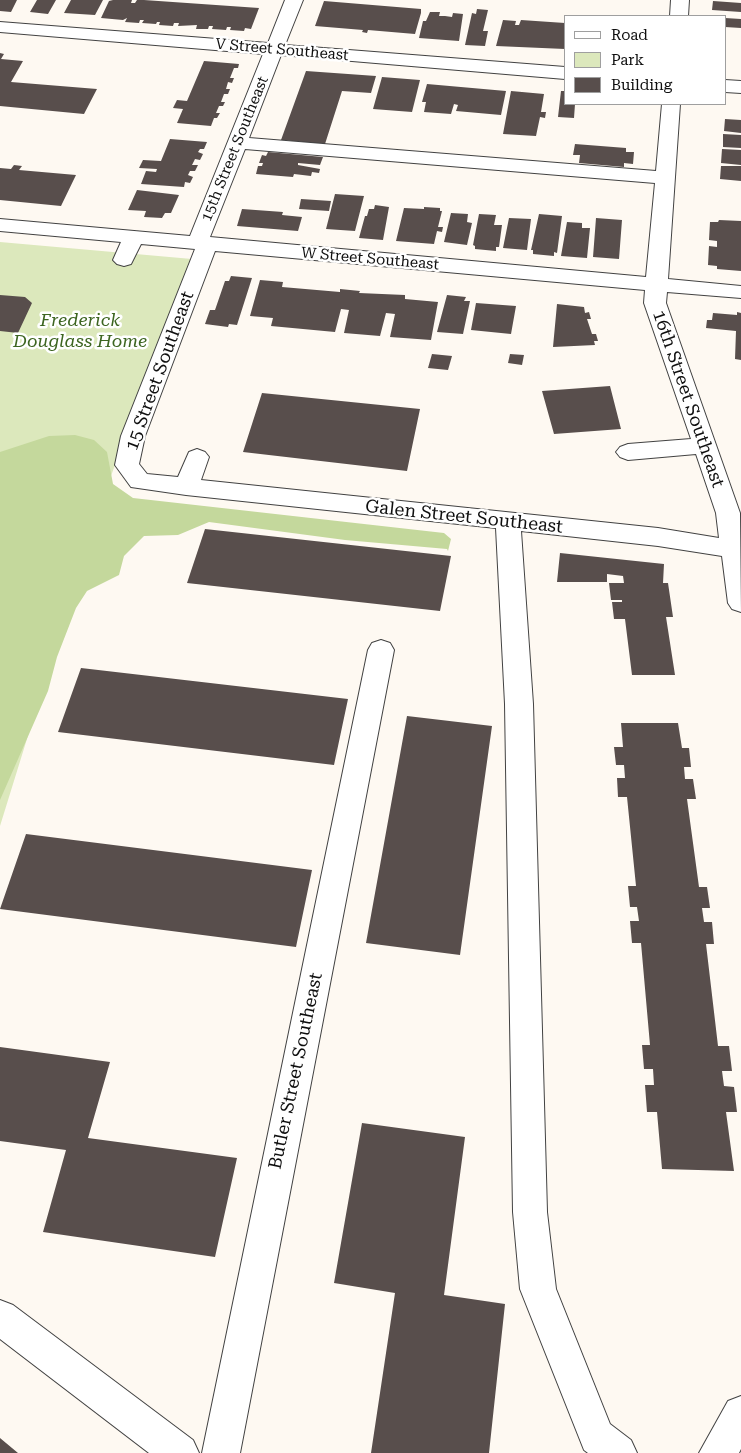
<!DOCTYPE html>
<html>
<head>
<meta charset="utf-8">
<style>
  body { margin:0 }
  #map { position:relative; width:741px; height:1453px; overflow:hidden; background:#fef9f2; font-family:"Roboto Serif",serif }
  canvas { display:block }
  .legend { position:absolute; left:564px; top:15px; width:162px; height:90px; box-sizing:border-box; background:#fff; border:1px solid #9f9f9f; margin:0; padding:6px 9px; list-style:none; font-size:15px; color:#0f0f0f }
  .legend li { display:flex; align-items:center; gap:10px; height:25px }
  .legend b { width:25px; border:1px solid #9f9f9f }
</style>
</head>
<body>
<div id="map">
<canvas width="741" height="1453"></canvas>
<ul class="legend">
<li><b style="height:6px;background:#fff"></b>Road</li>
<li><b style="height:14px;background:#dce8bc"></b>Park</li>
<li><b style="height:14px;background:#584e4c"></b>Building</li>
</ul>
</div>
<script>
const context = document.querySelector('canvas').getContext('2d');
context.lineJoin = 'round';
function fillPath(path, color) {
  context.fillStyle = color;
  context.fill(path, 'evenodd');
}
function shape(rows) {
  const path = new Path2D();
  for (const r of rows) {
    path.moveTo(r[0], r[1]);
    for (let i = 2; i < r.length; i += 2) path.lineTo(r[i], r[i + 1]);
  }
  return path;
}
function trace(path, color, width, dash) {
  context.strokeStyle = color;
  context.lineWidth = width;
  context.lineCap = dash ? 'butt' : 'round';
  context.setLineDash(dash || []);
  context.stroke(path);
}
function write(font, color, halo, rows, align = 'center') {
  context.font = font + ' "Roboto Serif",serif';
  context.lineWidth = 5;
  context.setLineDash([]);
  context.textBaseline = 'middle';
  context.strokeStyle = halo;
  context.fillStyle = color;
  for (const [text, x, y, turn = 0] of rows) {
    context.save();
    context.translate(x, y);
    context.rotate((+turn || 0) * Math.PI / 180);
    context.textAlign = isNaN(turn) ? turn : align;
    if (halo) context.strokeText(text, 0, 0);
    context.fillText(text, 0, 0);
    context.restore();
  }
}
const green = shape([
  [0,242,192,259,96,516,0,826]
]);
const forest = shape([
  [75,435,94,440,107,452,113,484,133,498,444,533,451,539,448,551,447,549,345,540,209,522,178,535,144,536,124,556,119,575,87,591,76,608,57,657,48,691,0,800,0,452,49,436]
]);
const building = shape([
  [0,0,17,0,11,12,0,11],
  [37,0,56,0,48,14,30,12],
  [71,0,103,0,95,15,64,13],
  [113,0,132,0,131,3,135,3,137,0,144,0,259,8,251,29,245,28,244,31,230,30,231,27,227,27,226,30,212,29,213,26,209,26,208,29,196,29,197,25,178,26,179,23,174,23,173,26,159,25,160,22,157,22,156,24,142,23,144,20,140,20,139,23,125,22,127,18,123,20,101,18,109,1],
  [324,1,421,9,421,13,415,34,368,30,367,33,362,32,363,30,315,26],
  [713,1,741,3,741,12,712,10],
  [477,9,488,10,483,31,488,31,485,46,465,45,472,13,476,14],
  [430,12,440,12,439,16,445,16,452,17,453,13,463,14,459,41,419,38,423,21,426,21],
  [725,18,741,19,741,28,725,27],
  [503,20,516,21,515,25,519,25,521,20,565,23,565,49,496,46],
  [0,53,4,54,1,59,23,61,11,82,97,89,84,114,0,106],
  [204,61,239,64,238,68,234,68,230,78,234,78,232,83,228,82,226,89,230,89,228,94,224,94,221,102,225,102,223,106,219,106,216,113,220,113,217,118,214,118,211,126,177,123,183,109,173,108,177,100,187,101],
  [306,71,376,76,371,93,342,91,325,144,281,140],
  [382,77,420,80,412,112,373,109],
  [427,84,506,91,501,115,456,111,458,105,454,104,451,114,424,112,426,102,422,102],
  [511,91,544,94,541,112,546,112,545,118,540,117,536,136,503,134],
  [561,91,565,91,565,104,575,104,574,118,558,117],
  [725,119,741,120,741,133,724,131],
  [723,134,741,135,741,148,723,147],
  [170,139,207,142,204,149,200,149,198,152,203,154,200,160,195,159,192,165,198,165,195,171,190,171,188,175,193,177,190,183,185,182,184,187,141,184,146,171,156,172,157,169,139,168,143,160,161,161],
  [575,144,626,148,626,152,634,152,633,164,624,163,624,167,579,163,580,155,573,155],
  [722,149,741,150,741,165,721,163],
  [268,152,323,157,320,165,298,163,298,165,320,169,319,173,312,172,311,176,294,174,293,177,256,174,258,166,262,166,263,163,259,163,262,155,266,156],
  [14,165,22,166,19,170,76,175,61,206,0,200,0,168,11,169],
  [721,166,741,166,741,181,720,179],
  [137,190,179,195,171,213,165,213,162,218,144,217,146,211,128,210],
  [335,194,364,196,355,231,326,229],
  [301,199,331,201,329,211,299,209],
  [375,205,389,207,383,240,359,238,365,216,367,216,369,209,374,209],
  [424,207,440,208,440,211,442,211,438,227,443,227,442,232,437,231,434,244,396,241,404,208,424,209],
  [242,209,283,212,282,215,302,217,298,231,237,226],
  [451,213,468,214,467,222,472,223,467,245,444,242],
  [479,214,496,215,494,225,502,225,499,247,496,247,496,251,475,249,475,246,473,245],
  [539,214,562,216,557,253,554,252,554,256,533,254,533,250,531,250],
  [509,218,531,219,527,250,503,248],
  [596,218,622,220,619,259,593,257],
  [719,220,741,221,741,271,717,269,717,266,708,265,709,246,717,247,717,241,709,240,710,222,718,222],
  [567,222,582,223,582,228,590,228,587,258,561,256],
  [231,276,252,278,237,325,229,324,228,327,205,324,210,310,215,310,225,281,229,281],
  [260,280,283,282,282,287,340,292,340,289,360,291,359,293,405,295,405,299,438,302,431,340,390,337,395,314,386,313,380,336,344,333,349,310,341,309,335,332,271,326,273,318,250,316],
  [0,295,25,297,32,303,18,333,0,331],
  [447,295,466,297,464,301,470,301,463,334,437,332],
  [476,303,516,306,511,334,471,330],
  [557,304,584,307,585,313,589,312,591,319,587,319,592,334,596,334,598,341,594,341,595,345,553,347],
  [737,312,741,313,741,360,735,359,736,331,706,328,707,320,712,320,713,313,737,315],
  [432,354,452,356,448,370,428,368],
  [510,354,524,355,522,365,508,363],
  [610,386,621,429,554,434,542,391],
  [262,393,420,409,407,471,243,452],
  [205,529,451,556,440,611,187,583],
  [560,553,664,564,663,583,668,583,673,617,666,617,675,675,632,675,625,619,614,619,612,602,622,602,622,600,611,600,609,583,624,583,623,576,607,574,607,582,557,582],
  [81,668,348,699,334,765,58,732],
  [407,716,492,726,460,955,366,943],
  [621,723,678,723,682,748,689,748,691,767,684,767,685,779,693,779,696,799,687,799,699,887,707,887,710,908,702,908,704,922,712,922,714,944,706,944,718,1046,729,1046,732,1071,722,1071,724,1086,734,1087,737,1112,726,1112,734,1171,662,1169,657,1112,647,1112,645,1085,654,1085,653,1069,644,1069,642,1045,650,1045,641,943,632,943,630,921,639,921,637,907,630,907,628,886,636,886,627,797,618,797,617,778,625,778,624,765,616,765,614,747,623,747],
  [26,834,312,870,296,947,0,909],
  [0,1047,110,1062,88,1138,237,1158,215,1257,43,1232,66,1150,0,1141],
  [362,1123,465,1137,444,1295,505,1304,489,1453,371,1453,395,1293,334,1283],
  [0,1438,18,1453,0,1453]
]);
const minor = shape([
  [285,0,303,0,285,45,565,67,565,79,281,55,249,138,656,171,662,104,680,104,668,279,741,286,741,298,667,292,666,303,740,513,741,612,732,609,728,603,722,556,658,546,521,531,533,704,547,1212,556,1289,610,1424,631,1440,637,1453,588,1453,584,1450,520,1289,513,1212,505,704,496,528,186,495,131,487,115,465,121,436,195,249,141,244,131,264,124,266,117,264,113,260,121,242,0,231,0,219,190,236,263,54,0,32,0,22,268,43,285,0],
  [245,149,655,183,646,277,210,237,245,149],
  [215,251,645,290,644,303,691,439,628,444,620,447,616,452,620,457,628,460,696,454,716,513,719,538,658,528,201,480,209,457,205,452,197,449,189,452,178,477,147,474,139,464,145,436,215,251],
  [671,0,689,0,688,16,670,16,671,0],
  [725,80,741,81,741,93,725,92,725,80],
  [381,640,390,643,394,650,240,1453,202,1453,368,650,372,643,381,640],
  [0,1300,13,1305,193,1440,199,1453,149,1453,0,1339,0,1300],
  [741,1396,741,1449,739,1453,699,1453,728,1401,741,1396]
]);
const farStreetnames = [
  ["V Street Southeast",282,50,5],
  ["15th Street Southeast",235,149,-68],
  ["W Street Southeast",370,259,5]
];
const parkNames = [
  ["Frederick",80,321],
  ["Douglass Home",80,342]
];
const streetNames = [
  ["15 Street Southeast",160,371,-70],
  ["16th Street Southeast",688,399,71],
  ["Galen Street Southeast",464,517,6],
  ["Butler Street Southeast",296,1071,-78]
];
fillPath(green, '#dce8bc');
fillPath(forest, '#c4d89c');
fillPath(building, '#584e4c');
trace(minor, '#424242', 2);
fillPath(minor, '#fff');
write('15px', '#0f0f0f', '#fff', farStreetnames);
write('italic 18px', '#3d6521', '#fff', parkNames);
write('18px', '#0f0f0f', '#fff', streetNames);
</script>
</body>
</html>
